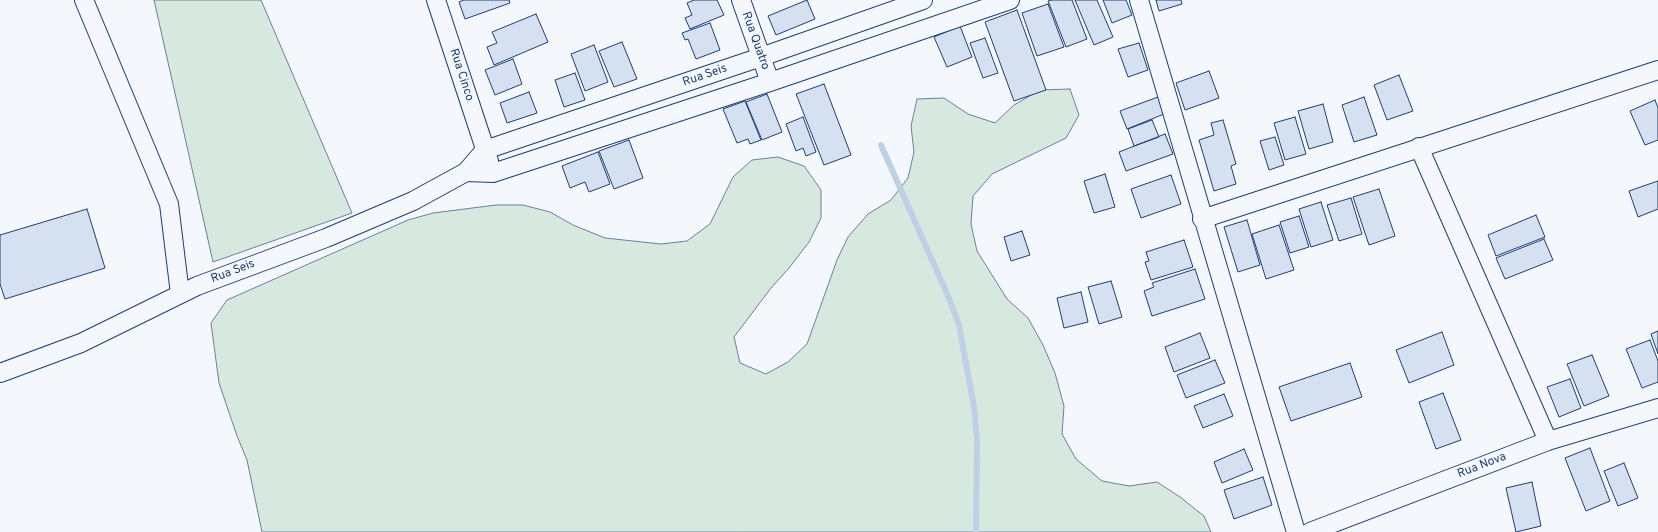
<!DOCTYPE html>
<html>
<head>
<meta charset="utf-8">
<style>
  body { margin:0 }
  canvas { display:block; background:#f4f7fb }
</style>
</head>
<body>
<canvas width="1658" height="532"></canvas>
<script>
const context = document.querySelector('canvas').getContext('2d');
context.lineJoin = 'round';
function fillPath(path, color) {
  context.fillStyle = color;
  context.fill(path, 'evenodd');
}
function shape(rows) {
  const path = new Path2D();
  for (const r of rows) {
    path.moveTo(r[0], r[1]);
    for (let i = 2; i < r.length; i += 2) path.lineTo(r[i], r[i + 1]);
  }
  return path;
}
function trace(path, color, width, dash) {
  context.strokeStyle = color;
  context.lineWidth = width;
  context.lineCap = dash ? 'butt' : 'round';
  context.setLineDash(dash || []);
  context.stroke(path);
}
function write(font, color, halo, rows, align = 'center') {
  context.font = font + ' Overpass,sans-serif';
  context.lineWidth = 3;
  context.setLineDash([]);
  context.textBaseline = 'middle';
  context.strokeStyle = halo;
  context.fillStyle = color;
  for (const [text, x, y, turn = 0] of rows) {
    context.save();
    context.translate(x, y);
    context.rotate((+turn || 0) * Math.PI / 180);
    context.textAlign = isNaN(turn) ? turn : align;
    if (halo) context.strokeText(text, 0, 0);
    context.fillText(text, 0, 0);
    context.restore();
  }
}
const green = shape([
  [154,0,261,0,352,213,213,262,154,0],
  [1070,89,1079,115,1066,138,992,174,973,196,971,224,977,251,1007,299,1028,318,1043,345,1055,373,1064,406,1062,434,1076,459,1102,481,1129,486,1157,482,1180,497,1204,516,1211,532,262,532,247,460,237,436,219,383,211,323,227,300,408,220,433,213,496,205,523,205,550,212,573,225,605,238,661,244,687,241,710,224,733,177,752,160,778,157,804,166,821,190,821,218,809,242,789,268,771,288,734,337,740,363,766,374,788,362,807,344,837,260,848,237,868,214,891,200,908,178,914,152,911,126,917,99,944,98,968,114,995,123,1014,105,1040,90,1070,89]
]);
const stream = shape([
  [881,145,948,296,959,325,974,407,977,440,976,532]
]);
const building = shape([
  [464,0,509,0,510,3,465,19,459,2,464,0],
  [694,0,717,0,724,15,690,29,685,18,692,15,687,3,694,0],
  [807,0,815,19,776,35,768,16,807,0],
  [1051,0,1072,0,1087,39,1066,47,1048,1,1051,0],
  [1075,0,1097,0,1113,37,1094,45,1075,0],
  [1103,0,1126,0,1132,15,1112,23,1103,0],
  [1156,0,1181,0,1182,4,1159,11,1156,0],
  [1048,4,1064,47,1037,56,1022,13,1048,4],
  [1017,10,1046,90,1014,101,985,22,1017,10],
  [536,14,548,42,494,65,487,47,497,43,492,32,536,14],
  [710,23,720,50,696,59,688,39,685,40,682,33,710,23],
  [960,26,972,57,947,67,934,37,960,26],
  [985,38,998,73,983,78,970,43,985,38],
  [622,42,637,79,614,87,599,51,622,42],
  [1139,43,1148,70,1128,77,1118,49,1139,43],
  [594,45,608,82,585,91,571,54,594,45],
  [513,59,522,84,495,95,485,70,513,59],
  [1209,71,1219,98,1185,110,1176,83,1209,71],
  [575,73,585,100,564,107,555,80,575,73],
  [1399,75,1413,111,1387,120,1374,85,1399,75],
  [824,84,851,155,824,165,796,94,824,84],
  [529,92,537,113,507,123,500,103,529,92],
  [767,94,782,132,762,140,746,102,767,94],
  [1158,97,1164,114,1127,129,1120,111,1158,97],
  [1364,97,1377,135,1354,142,1342,105,1364,97],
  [1655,100,1658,108,1658,140,1645,145,1630,111,1655,100],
  [745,101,761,140,750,144,748,139,737,143,723,109,745,101],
  [1323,104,1333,142,1309,149,1298,111,1323,104],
  [803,117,816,152,806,156,803,148,796,151,786,124,803,117],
  [1295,117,1306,154,1285,160,1274,123,1295,117],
  [1152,120,1159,137,1134,146,1128,129,1152,120],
  [1223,120,1236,164,1231,166,1236,184,1214,191,1199,140,1214,135,1211,123,1223,120],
  [1165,134,1173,154,1126,171,1119,152,1165,134],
  [1275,137,1284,165,1269,170,1260,141,1275,137],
  [629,140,643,178,614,189,599,151,629,140],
  [598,152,610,184,589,192,585,182,570,188,562,166,598,152],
  [1105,174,1115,207,1094,213,1084,181,1105,174],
  [1171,175,1181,204,1141,218,1131,189,1171,175],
  [1658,181,1658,209,1638,217,1629,191,1658,181],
  [1379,189,1395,236,1369,245,1353,197,1379,189],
  [1351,198,1362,234,1339,241,1327,205,1351,198],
  [1321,202,1333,240,1311,247,1299,209,1321,202],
  [87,209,105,268,5,299,0,284,0,235,87,209],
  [1536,215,1545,237,1496,256,1488,235,1536,215],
  [1299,216,1309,247,1290,253,1280,222,1299,216],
  [1247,220,1260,265,1238,272,1224,227,1247,220],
  [1279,225,1294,270,1266,279,1252,234,1279,225],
  [1022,231,1030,255,1011,261,1004,237,1022,231],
  [1544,239,1553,260,1505,279,1496,258,1544,239],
  [1184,240,1193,267,1151,280,1145,262,1149,261,1146,252,1184,240],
  [1195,269,1205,299,1152,316,1144,291,1154,287,1152,283,1195,269],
  [1111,281,1122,317,1099,324,1088,287,1111,281],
  [1081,292,1088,322,1064,328,1057,298,1081,292],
  [1658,331,1658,354,1651,334,1658,331],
  [1442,332,1454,365,1409,383,1396,350,1442,332],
  [1200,333,1210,358,1174,372,1165,347,1200,333],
  [1650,340,1658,361,1658,382,1642,388,1626,349,1650,340],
  [1592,355,1609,396,1584,406,1567,364,1592,355],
  [1215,360,1225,383,1186,398,1177,375,1215,360],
  [1350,363,1362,397,1291,421,1279,387,1350,363],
  [1570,379,1581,408,1559,417,1547,387,1570,379],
  [1443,393,1461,440,1436,449,1419,402,1443,393],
  [1224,394,1233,416,1203,428,1194,406,1224,394],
  [1590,448,1610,501,1586,511,1565,458,1590,448],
  [1244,449,1253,470,1222,483,1214,462,1244,449],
  [1624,463,1638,498,1618,506,1604,471,1624,463],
  [1263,477,1272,505,1234,519,1224,490,1263,477],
  [1532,482,1541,526,1516,532,1506,488,1532,482]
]);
const street = shape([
  [84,0,169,204,180,294],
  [436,0,489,161],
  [741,0,770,82],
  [1139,0,1296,532],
  [1419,147,1548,441],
  [466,172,493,173,770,82,1010,0],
  [1202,219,1658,70],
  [0,373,81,343,197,286,326,238,413,201,466,172,485,150,761,57,923,0],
  [1310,532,1548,441,1658,408]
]);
const streetNames = [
  ["Rua Quatro",755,41,70],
  ["Rua Cinco",461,75,72],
  ["Rua Seis",705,76,-19],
  ["Rua Seis",233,272,-21],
  ["Rua Nova",1482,466,-21]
];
fillPath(green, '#d7e8df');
trace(green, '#687fa3', 1);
trace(stream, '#bed0e5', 6);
fillPath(building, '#d5e0f0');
trace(building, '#1d3f73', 1);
trace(street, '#1d3f73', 20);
trace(street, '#f4f7fb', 18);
write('12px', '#1d3f73', '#f4f7fb', streetNames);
</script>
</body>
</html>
